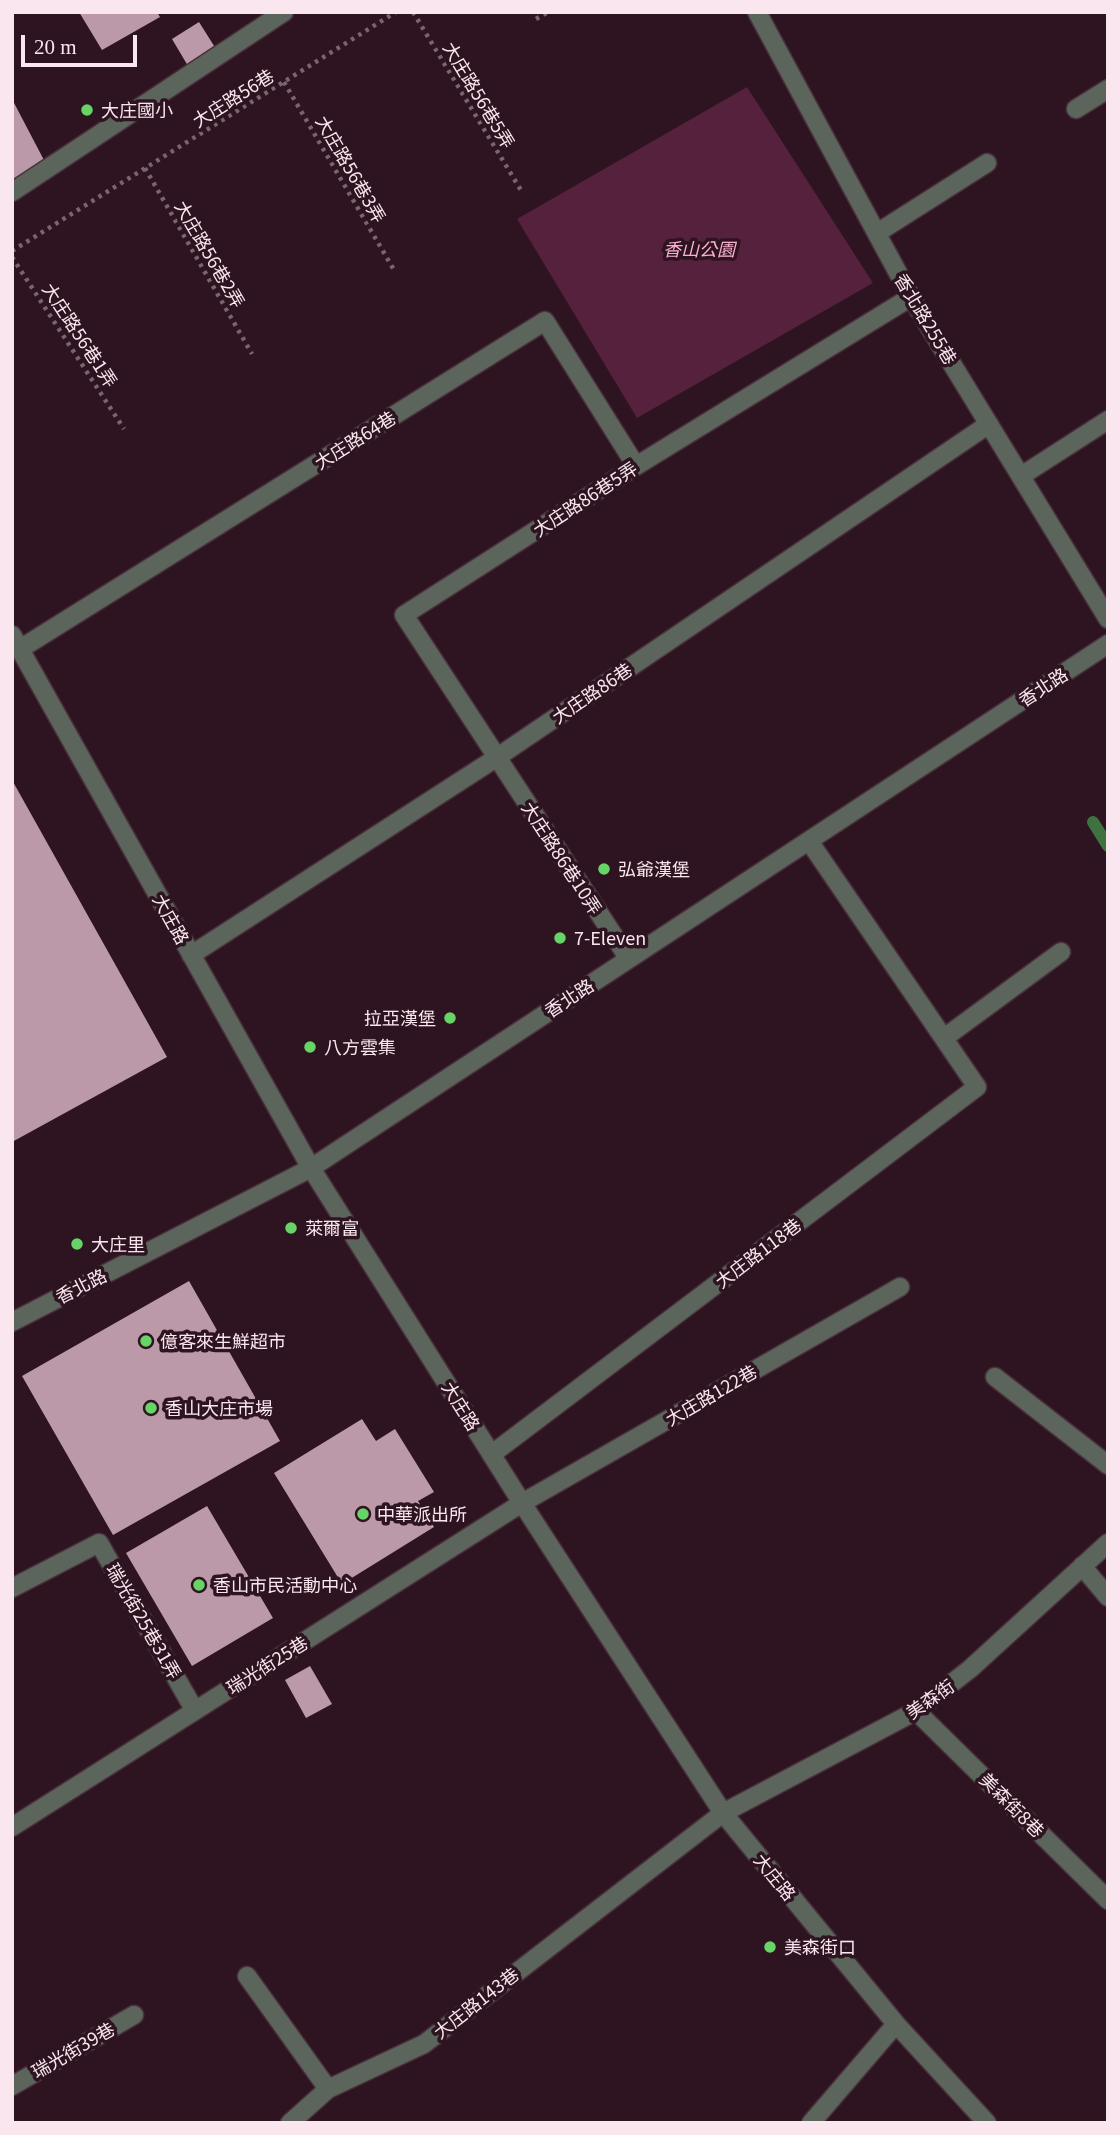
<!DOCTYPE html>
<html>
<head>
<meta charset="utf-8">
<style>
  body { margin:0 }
  #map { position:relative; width:1120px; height:2135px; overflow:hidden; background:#2d1420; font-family:Georgia,serif }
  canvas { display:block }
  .frame { position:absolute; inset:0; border:14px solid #f9e6ee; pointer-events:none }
  .scale { position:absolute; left:21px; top:35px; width:116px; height:32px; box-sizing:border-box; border:4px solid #f9e6ee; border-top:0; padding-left:9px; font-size:21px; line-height:24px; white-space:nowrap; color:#f9e6ee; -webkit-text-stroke:5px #2d1420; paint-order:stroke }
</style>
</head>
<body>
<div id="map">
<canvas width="1120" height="2135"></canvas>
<div class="frame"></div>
<div class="scale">20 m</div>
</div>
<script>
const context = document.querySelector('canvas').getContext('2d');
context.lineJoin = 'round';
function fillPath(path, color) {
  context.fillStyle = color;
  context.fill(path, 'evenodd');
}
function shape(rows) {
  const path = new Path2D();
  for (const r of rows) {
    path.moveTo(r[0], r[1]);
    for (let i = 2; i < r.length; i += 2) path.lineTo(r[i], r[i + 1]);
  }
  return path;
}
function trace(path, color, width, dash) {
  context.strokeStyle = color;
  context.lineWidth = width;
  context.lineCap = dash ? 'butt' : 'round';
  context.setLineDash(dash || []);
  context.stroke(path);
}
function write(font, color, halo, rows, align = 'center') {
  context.font = font + ' Georgia,"Noto Sans TC",serif';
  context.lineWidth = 7;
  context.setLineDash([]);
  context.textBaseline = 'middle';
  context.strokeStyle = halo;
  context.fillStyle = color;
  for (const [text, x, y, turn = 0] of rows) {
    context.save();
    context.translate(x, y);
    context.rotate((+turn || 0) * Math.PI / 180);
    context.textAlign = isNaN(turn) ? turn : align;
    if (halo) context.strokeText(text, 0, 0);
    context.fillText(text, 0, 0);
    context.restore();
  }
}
const green = shape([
  [747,87,873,283,637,418,517,219]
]);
const stream = shape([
  [1093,822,1108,846]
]);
const building = shape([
  [79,12,157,12,160,17,102,50],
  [199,22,216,49,188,66,172,39],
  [12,99,46,164,12,181],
  [12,780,167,1057,12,1142],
  [189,1281,280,1441,113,1535,22,1376],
  [362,1419,376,1441,395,1429,434,1492,418,1501,434,1527,342,1584,274,1473],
  [207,1506,273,1618,192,1666,126,1553],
  [310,1666,332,1704,306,1718,285,1680]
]);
const path = shape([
  [413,12,522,192],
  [536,19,548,12],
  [284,82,394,270],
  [145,168,252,354],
  [12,251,396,12],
  [12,257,124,429]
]);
const minor = shape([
  [757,12,911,297,1108,619],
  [1076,109,1108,89],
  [12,192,284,12],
  [877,233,987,163],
  [1021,476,1108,420],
  [12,635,311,1168,522,1503,723,1813,896,2024,987,2123],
  [20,649,545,321,636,466],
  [191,955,496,758,989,424],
  [629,959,404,615,636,466,911,297],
  [944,1038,1061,952],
  [12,1322,311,1168,1108,644],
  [995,1377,1108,1465],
  [492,1454,977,1087,809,841],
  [1082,1566,1108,1597],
  [12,1588,99,1543,195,1711],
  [916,1711,1108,1900],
  [12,1827,522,1503,900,1287],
  [247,1976,328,2089,424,2044,723,1813,916,1711,970,1669,1108,1543],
  [12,2086,134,2015],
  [290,2123,328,2089],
  [811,2123,896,2024]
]);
const markers = [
  [87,110,7,"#66d467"],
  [604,869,7,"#66d467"],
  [560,938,7,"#66d467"],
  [450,1018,7,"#66d467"],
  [310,1047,7,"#66d467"],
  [291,1228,7,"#66d467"],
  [77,1244,7,"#66d467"],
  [146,1341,7,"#66d467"],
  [151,1408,7,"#66d467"],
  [363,1514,7,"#66d467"],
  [199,1585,7,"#66d467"],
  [770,1947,7,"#66d467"]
];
const streetNames = [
  ["大庄路56巷5弄",479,95,59],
  ["大庄路56巷",233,98,-32],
  ["大庄路56巷3弄",351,169,60],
  ["大庄路56巷2弄",210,254,60],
  ["香北路255巷",926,319,59],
  ["大庄路56巷1弄",80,335,57],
  ["大庄路64巷",355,440,-32],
  ["大庄路86巷5弄",585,499,-33],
  ["香北路",1043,687,-33],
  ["大庄路86巷",592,693,-34],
  ["大庄路86巷10弄",562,858,57],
  ["大庄路",171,919,61],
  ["香北路",569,998,-33],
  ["大庄路118巷",758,1253,-37],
  ["香北路",81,1286,-27],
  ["大庄路122巷",711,1395,-30],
  ["大庄路",461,1406,58],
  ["瑞光街25巷31弄",144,1621,60],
  ["瑞光街25巷",267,1665,-32],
  ["美森街",930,1699,-35],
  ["美森街8巷",1012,1805,45],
  ["大庄路",775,1877,51],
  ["大庄路143巷",476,2003,-38],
  ["瑞光街39巷",73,2050,-30]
];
const poiNames = [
  ["大庄國小",101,110],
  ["弘爺漢堡",618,869],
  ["7-Eleven",574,938],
  ["拉亞漢堡",436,1018,"right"],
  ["八方雲集",324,1047],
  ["萊爾富",305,1228],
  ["大庄里",91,1244],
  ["億客來生鮮超市",160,1341],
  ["香山大庄市場",165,1408],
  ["中華派出所",377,1514],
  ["香山市民活動中心",213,1585],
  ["美森街口",784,1947]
];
const parkNames = [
  ["香山公園",699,249]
];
fillPath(green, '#55213c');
trace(stream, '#3e723e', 12);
fillPath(building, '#bb99a8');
trace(minor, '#4a313d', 21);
trace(path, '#7b646e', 4.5, [3.5, 5]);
trace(minor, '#5b655b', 18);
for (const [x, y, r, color] of markers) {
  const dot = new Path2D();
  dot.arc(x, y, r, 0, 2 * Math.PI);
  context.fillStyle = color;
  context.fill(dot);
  trace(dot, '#2d1420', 2.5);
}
write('18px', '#f9e6ee', '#2d1420', streetNames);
write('18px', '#f9e6ee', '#2d1420', poiNames, 'left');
write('italic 18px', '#fdafd3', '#2d1420', parkNames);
</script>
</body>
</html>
